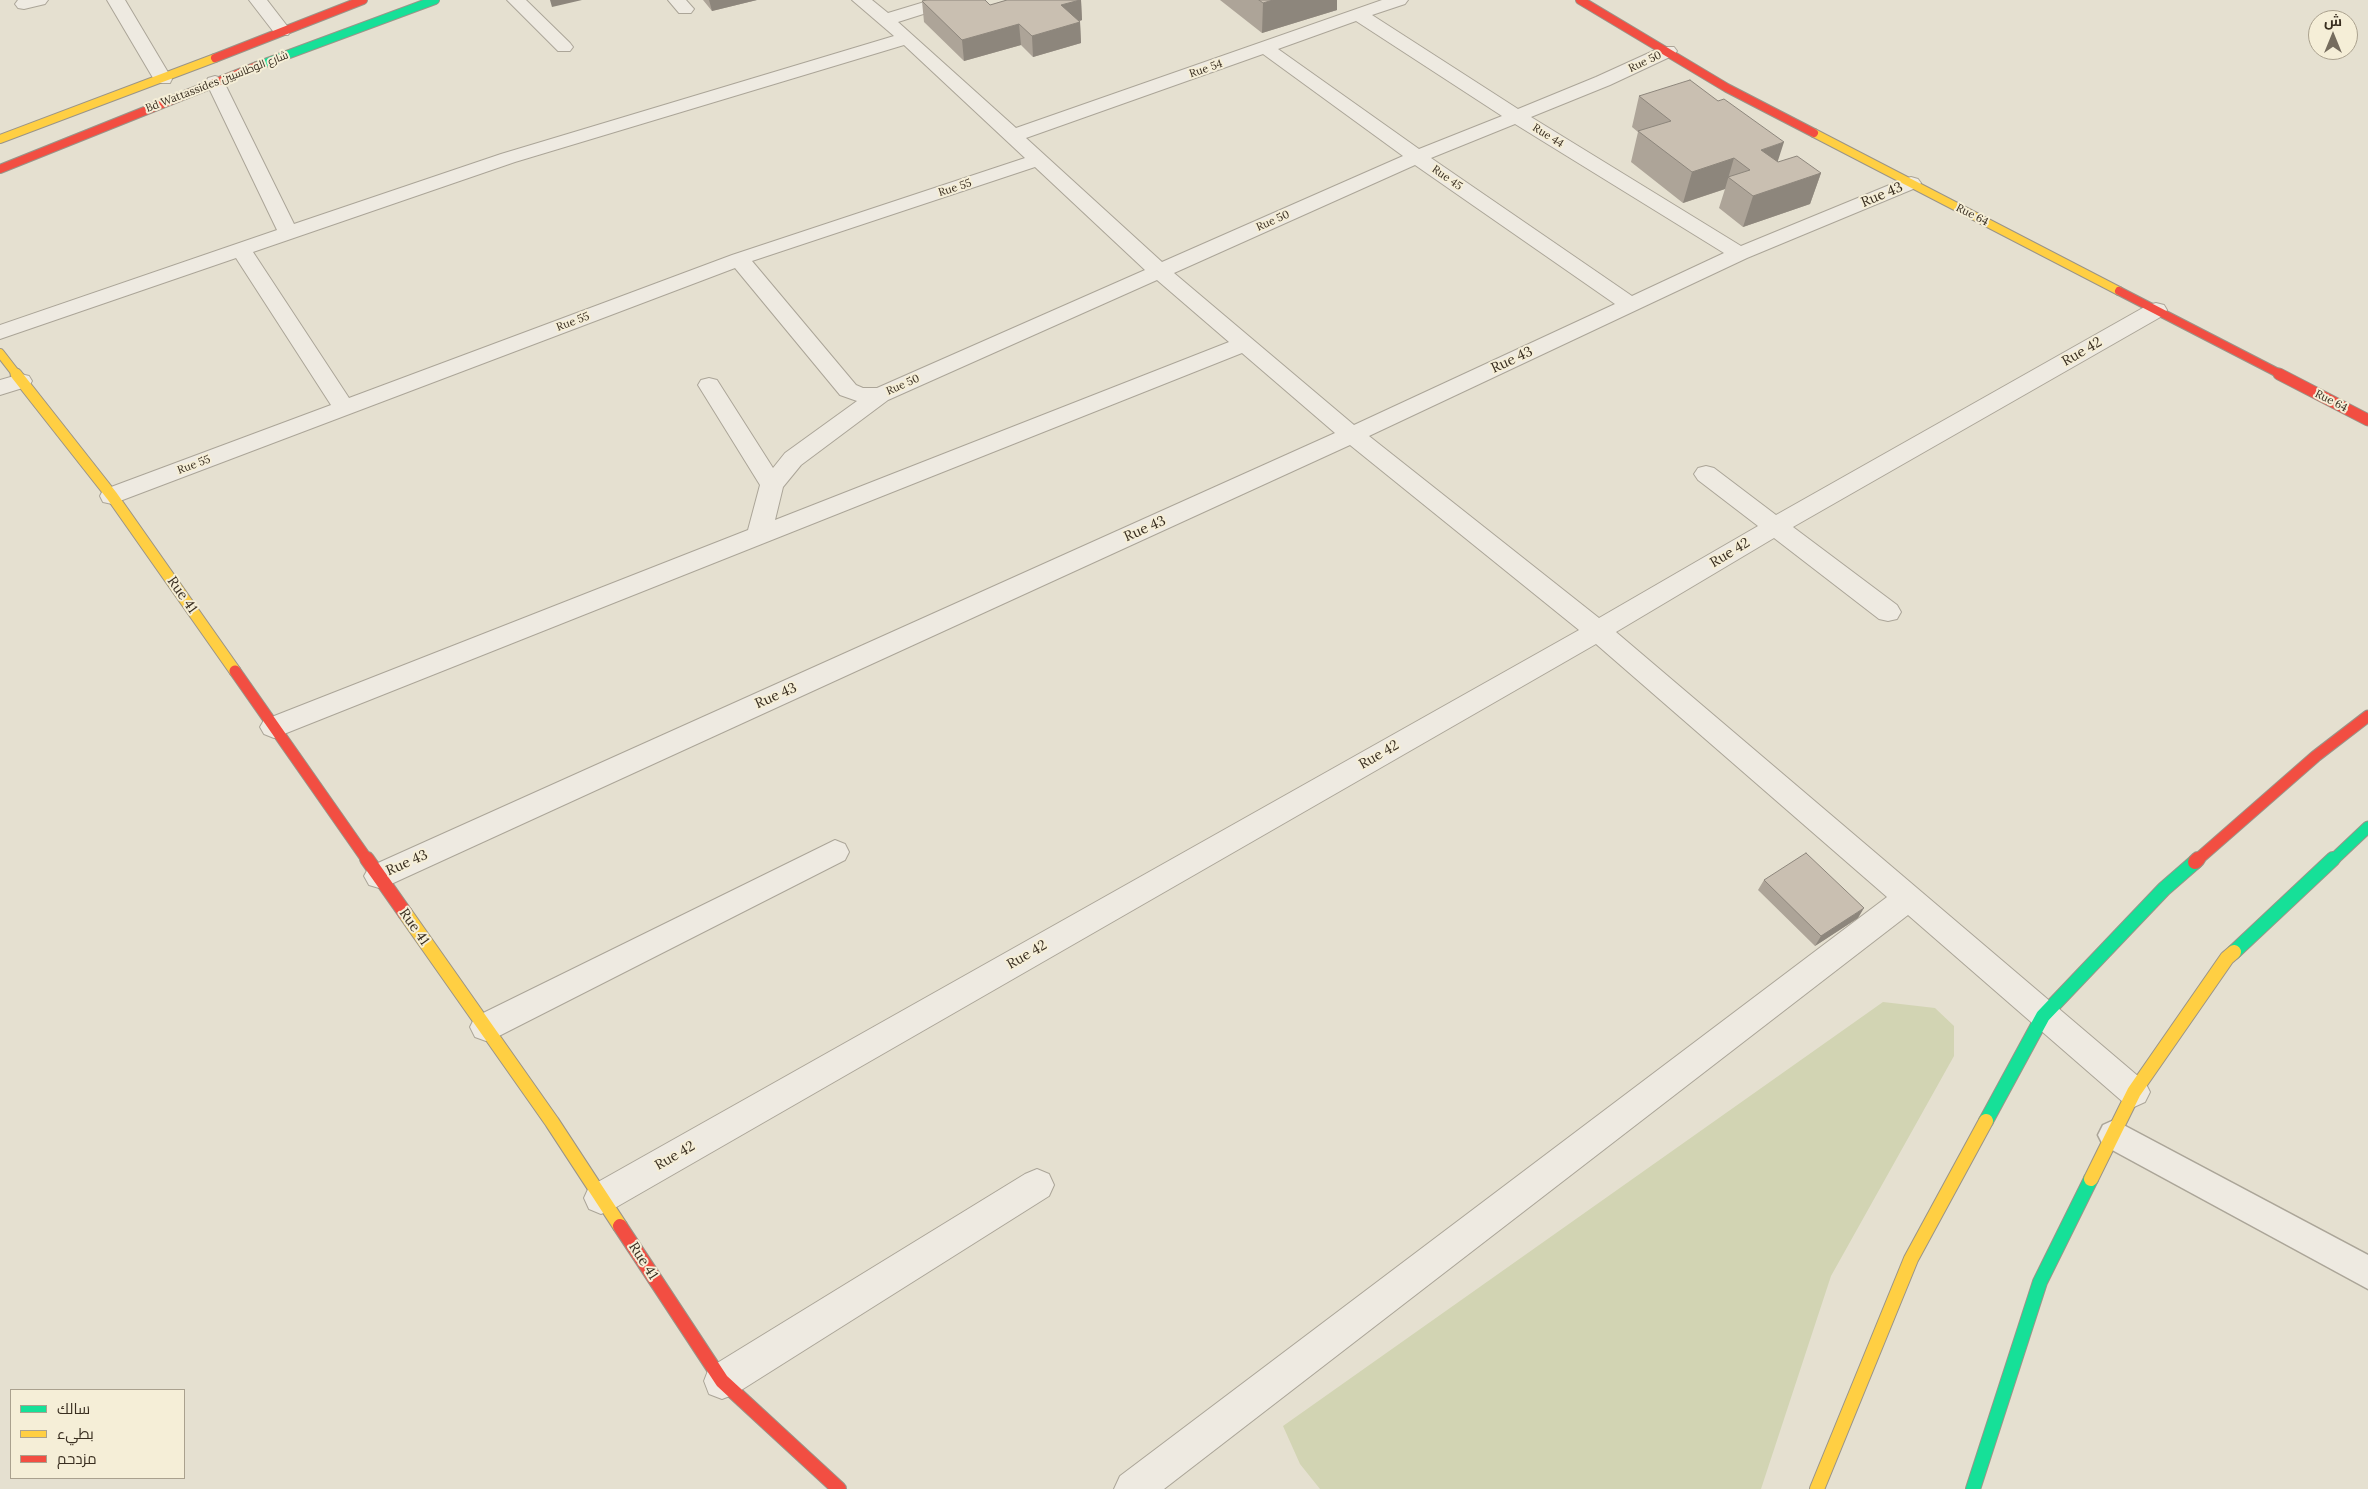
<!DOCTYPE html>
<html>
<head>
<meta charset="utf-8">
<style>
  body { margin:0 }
  #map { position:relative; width:2368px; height:1489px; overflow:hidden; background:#e5e0d0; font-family:Lora,Cairo,serif }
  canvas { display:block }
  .legend { position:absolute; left:10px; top:1389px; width:175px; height:90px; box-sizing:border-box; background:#f5eed7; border:1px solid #aaa18e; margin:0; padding:6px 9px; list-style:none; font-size:15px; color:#392e20 }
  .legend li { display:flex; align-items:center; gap:10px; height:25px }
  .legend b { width:25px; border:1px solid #aaa18e }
  .north { position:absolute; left:2308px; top:10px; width:50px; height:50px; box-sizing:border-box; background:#f5eed7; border:1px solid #aaa18e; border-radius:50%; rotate:0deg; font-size:14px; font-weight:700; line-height:20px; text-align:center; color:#392e20 }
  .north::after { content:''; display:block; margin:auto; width:18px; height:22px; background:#756c5e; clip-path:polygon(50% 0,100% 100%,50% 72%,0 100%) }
</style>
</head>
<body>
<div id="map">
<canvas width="2368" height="1489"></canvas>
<ul class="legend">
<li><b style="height:6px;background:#16e098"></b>سالك</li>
<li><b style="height:6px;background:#ffcf43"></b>بطيء</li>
<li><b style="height:6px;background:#f24e42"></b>مزدحم</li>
</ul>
<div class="north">ش</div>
</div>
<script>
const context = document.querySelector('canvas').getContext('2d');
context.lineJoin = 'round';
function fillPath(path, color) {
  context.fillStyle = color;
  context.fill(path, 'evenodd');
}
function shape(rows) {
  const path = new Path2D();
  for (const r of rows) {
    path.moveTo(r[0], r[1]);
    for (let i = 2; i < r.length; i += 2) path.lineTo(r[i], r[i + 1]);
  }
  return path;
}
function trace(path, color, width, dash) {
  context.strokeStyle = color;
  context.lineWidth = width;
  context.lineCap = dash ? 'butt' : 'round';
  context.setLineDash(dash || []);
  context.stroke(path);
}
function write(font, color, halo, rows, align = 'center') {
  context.font = font + ' Lora,Cairo,serif';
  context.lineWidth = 4;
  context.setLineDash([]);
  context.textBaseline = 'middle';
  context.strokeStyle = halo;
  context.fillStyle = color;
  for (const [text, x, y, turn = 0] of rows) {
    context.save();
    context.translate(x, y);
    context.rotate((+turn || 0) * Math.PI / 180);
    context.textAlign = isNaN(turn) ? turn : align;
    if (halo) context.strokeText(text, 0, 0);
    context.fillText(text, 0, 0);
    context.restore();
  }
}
const green = shape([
  [1883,1002,1935,1008,1954,1026,1954,1056,1831,1276,1761,1489,1320,1489,1300,1464,1283,1426]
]);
const lane = shape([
  [2114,1120,2368,1255,2368,1289,2103,1145,2098,1135,2103,1125,2114,1120]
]);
const street = shape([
  [18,0,48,0,45,4,24,9,18,8,15,4,18,0],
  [107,0,125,0,172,79,170,83,156,83,107,0],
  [249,0,267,0,291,31,288,35,276,35,249,0],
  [507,0,526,0,570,43,573,47,570,51,558,51,507,0],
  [668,0,686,0,694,9,691,13,679,13,668,0],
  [852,0,872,0,888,13,931,0,958,0,955,4,898,22,1016,128,1382,0,1408,0,1405,4,1372,15,1518,109,1596,77,1662,47,1674,47,1677,51,1674,55,1610,85,1531,117,1741,246,1904,179,1911,177,1918,179,1921,183,1918,187,1747,258,1369,436,1599,618,1758,526,1698,480,1694,474,1698,468,1706,466,1714,468,1776,515,2148,305,2156,303,2164,305,2167,310,2164,315,1793,527,1897,605,1901,612,1897,619,1888,621,1879,619,1774,538,1616,632,2145,1082,2150,1092,2145,1102,2134,1107,2123,1102,1908,915,1164,1489,1114,1489,1120,1476,1887,897,1596,644,613,1209,601,1214,589,1209,584,1198,589,1187,1579,630,1350,445,389,885,379,888,369,885,364,876,369,867,1335,433,1242,353,284,734,274,738,264,734,260,727,264,720,748,530,760,485,698,385,701,380,709,378,717,380,773,468,785,453,857,401,840,395,735,268,112,504,103,502,100,496,103,490,331,405,236,258,0,339,0,325,277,230,206,82,208,78,215,76,222,78,224,82,294,224,501,154,894,36,852,0],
  [1356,21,1502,116,1419,149,1278,49,1356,21],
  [904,45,1025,158,732,255,349,398,253,252,515,162,904,45],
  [1263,54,1403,156,1162,262,1026,138,1263,54],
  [1515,124,1724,253,1632,296,1431,158,1515,124],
  [1415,165,1615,304,1354,425,1174,273,1415,165],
  [1035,167,1145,270,877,388,863,388,856,385,752,261,1035,167],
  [1157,280,1229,342,775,520,783,487,801,465,888,400,1157,280],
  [21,374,29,376,32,381,29,386,0,395,0,380,21,374],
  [835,840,845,844,849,852,845,860,497,1037,486,1041,475,1037,470,1027,475,1017,835,840],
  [1037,1169,1049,1174,1054,1185,1049,1196,735,1394,722,1399,709,1394,704,1381,709,1368,1025,1174,1037,1169]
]);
const fastFar2 = shape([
  [257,66,435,0]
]);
const fastFar1 = shape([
  [2332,861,2368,827]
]);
const fast = shape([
  [2234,952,2333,859],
  [1986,1121,2043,1016,2164,889,2195,862],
  [1973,1489,2040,1282,2091,1179]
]);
const slowFar2 = shape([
  [1814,133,2119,291],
  [0,139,215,58],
  [0,353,17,375]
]);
const slowFar1 = shape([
  [16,374,112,496,235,671]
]);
const slow = shape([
  [405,913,552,1122,620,1226],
  [2091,1179,2134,1092,2227,958,2234,952],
  [1817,1489,1911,1259,1986,1121]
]);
const jamFar2 = shape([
  [1580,0,1727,88,1814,133],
  [215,58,363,0],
  [0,169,257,66],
  [2119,291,2282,375]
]);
const jamFar1 = shape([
  [2279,374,2368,420],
  [235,671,368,861],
  [2196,861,2316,756,2368,716]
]);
const jam = shape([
  [367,859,405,913],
  [2195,862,2198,859],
  [620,1226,722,1381,839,1489]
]);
const wall = shape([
  [703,0,757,0,712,11],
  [1007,0,1081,0,1082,20,1080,21,1081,43,1033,57,1021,45,964,61,924,22,922,1,990,5],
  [1220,0,1337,0,1337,10,1262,33],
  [1639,96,1778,162,1821,173,1810,204,1743,227,1719,208,1725,189,1683,203,1631,162,1638,132,1632,127],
  [1764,880,1858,918,1815,946,1758,890]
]);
const shadedWall = shape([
  [550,0,582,0,552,7],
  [709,0,757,0,712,11],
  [1080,0,1081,0,1082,20,1063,26,1061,5],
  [1273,0,1337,0,1337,10,1262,33,1263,3],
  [1080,22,1081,43,1033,57,1032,36],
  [1019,24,1021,45,964,61,962,40],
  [1784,142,1774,173,1761,150],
  [1734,158,1725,189,1683,203,1692,172],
  [1821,173,1810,204,1743,227,1753,196],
  [1864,908,1858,918,1815,946,1821,936]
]);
const building = shape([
  [926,0,985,0,990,5,1007,0,1080,0,1061,5,1080,22,1032,36,1019,24,962,40,922,1,926,0],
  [1259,0,1273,0,1263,3,1259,0],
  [1690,80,1718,101,1724,99,1784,142,1761,150,1778,162,1797,156,1821,173,1753,196,1728,177,1750,170,1734,158,1692,172,1638,131,1671,121,1639,96,1690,80],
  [1806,853,1864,908,1821,936,1764,880,1806,853]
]);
const farStreetnames = [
  ["Rue 50",1645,62,-25],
  ["Rue 54",1206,69,-19],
  ["Bd Wattassides شارع الوطاسيين",217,82,-21],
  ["Rue 44",1548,136,32],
  ["Rue 45",1447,178,35],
  ["Rue 55",955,188,-18],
  ["Rue 64",1972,215,27],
  ["Rue 50",1273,221,-24],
  ["Rue 55",573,322,-21],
  ["Rue 50",903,385,-24],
  ["Rue 64",2331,401,27],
  ["Rue 55",194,465,-21]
];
const streetNames = [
  ["Rue 43",1882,195,-23],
  ["Rue 42",2082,352,-30],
  ["Rue 43",1512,360,-25],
  ["Rue 43",1145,529,-24],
  ["Rue 42",1730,553,-31],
  ["Rue 41",182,595,55],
  ["Rue 43",776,696,-24],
  ["Rue 42",1379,755,-30],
  ["Rue 43",407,863,-24],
  ["Rue 41",414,927,55],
  ["Rue 42",1027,955,-30],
  ["Rue 42",675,1156,-30],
  ["Rue 41",643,1261,57]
];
fillPath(green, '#d2d4b3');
trace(lane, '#aba598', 3);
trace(street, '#aba598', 2);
trace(fastFar2, '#9a9488', 10);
trace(fastFar1, '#9a9488', 13);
trace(fast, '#9a9488', 16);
trace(slowFar2, '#9a9488', 10);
trace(slowFar1, '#9a9488', 13);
trace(slow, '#9a9488', 16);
trace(jamFar2, '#9a9488', 10);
trace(jamFar1, '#9a9488', 13);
trace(jam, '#9a9488', 16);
fillPath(lane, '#eeeae1');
fillPath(street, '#eeeae1');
trace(fastFar2, '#16e098', 8);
trace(fastFar1, '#16e098', 11);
trace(fast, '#16e098', 14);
trace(slowFar2, '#ffcf43', 8);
trace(slowFar1, '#ffcf43', 11);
trace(slow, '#ffcf43', 14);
trace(jamFar2, '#f24e42', 8);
trace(jamFar1, '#f24e42', 11);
trace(jam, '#f24e42', 14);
fillPath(wall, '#ada498');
fillPath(shadedWall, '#8d867c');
fillPath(building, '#c9bfb1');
trace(building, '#8d867c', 1);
write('11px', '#392e20', '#f5eed7', farStreetnames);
write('14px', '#392e20', '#f5eed7', streetNames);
</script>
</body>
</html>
